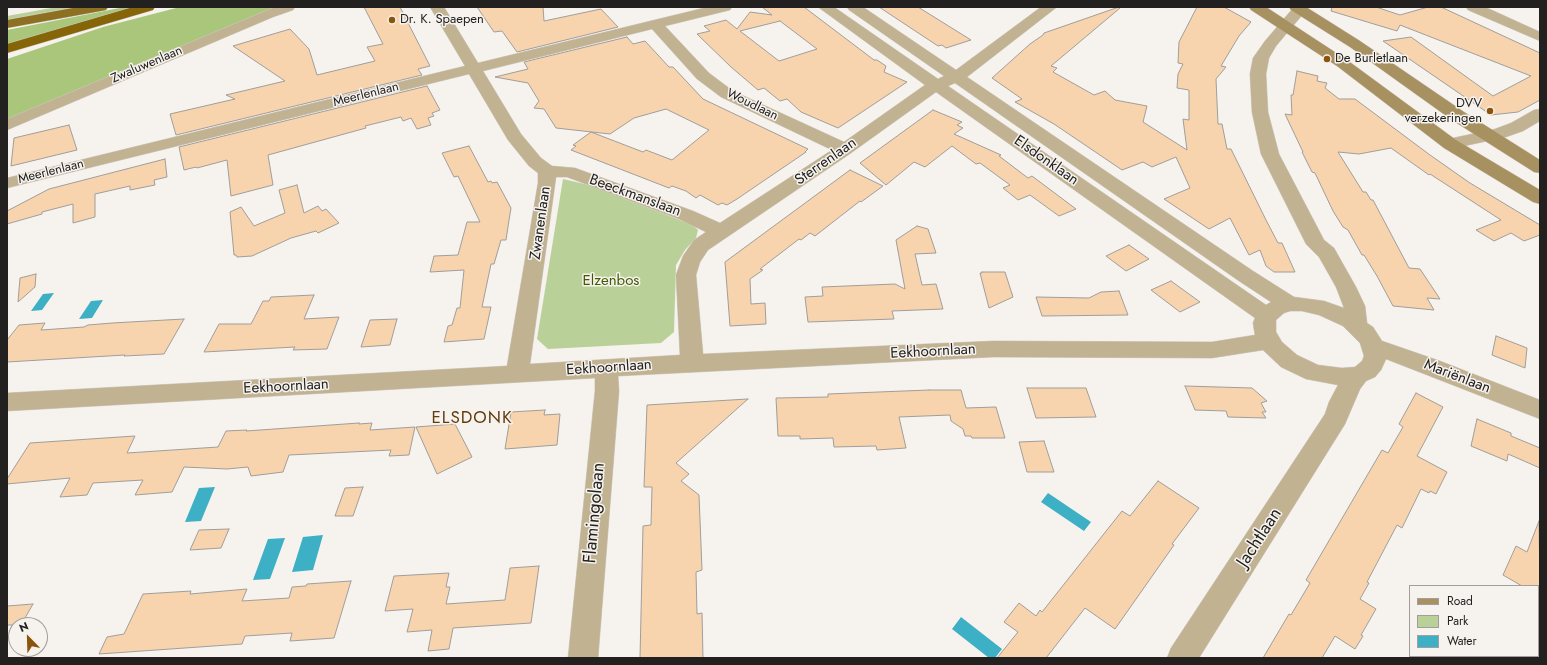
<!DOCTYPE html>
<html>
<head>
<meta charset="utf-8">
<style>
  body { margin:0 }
  #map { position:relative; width:1547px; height:665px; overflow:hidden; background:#f6f2ee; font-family:Jost,sans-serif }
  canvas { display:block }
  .frame { position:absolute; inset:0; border:8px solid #22211f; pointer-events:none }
  .legend { position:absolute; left:1409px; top:585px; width:130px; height:72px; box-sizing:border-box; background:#f6f2ee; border:1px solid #a19e9b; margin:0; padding:5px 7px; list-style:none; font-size:12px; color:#22211f }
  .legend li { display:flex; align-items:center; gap:8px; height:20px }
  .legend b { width:20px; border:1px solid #a19e9b }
  .north { position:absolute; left:8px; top:617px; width:40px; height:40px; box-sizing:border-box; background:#f6f2ee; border:1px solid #a19e9b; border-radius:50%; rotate:337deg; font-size:11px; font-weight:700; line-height:16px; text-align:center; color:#22211f }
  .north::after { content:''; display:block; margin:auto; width:14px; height:18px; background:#8c540b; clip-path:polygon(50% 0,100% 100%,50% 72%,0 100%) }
</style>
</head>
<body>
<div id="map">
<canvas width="1547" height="665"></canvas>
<div class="frame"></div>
<ul class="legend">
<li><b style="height:5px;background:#a89160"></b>Road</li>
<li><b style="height:11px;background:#bad099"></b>Park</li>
<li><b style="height:11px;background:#3db0c5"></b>Water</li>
</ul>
<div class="north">N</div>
</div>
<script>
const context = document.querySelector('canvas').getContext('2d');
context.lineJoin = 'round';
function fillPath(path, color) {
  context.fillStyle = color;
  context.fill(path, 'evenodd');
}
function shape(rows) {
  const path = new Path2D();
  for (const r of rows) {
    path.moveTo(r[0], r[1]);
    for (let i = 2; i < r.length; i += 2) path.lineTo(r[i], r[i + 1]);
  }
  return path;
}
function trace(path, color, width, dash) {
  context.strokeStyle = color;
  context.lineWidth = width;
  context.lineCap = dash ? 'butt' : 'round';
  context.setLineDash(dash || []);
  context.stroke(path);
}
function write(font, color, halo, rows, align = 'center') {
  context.font = font + ' Jost,sans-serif';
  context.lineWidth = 3;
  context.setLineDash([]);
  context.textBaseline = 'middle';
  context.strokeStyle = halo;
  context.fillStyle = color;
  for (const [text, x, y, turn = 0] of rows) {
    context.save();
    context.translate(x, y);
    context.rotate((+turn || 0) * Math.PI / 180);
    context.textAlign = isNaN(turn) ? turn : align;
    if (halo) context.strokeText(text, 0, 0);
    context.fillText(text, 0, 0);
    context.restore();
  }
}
const green = shape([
  [57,7,76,7,7,20,7,16],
  [563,179,589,185,693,225,698,230,696,238,685,250,676,265,674,332,661,343,548,349,537,339]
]);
const forest = shape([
  [125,7,144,7,7,47,7,30],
  [180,7,278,7,7,122,7,59,103,27]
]);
const water = shape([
  [54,293,42,310,31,311,43,294],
  [103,300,92,318,79,319,91,301],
  [215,487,201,521,185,522,199,488],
  [1048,493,1091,522,1084,531,1041,502],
  [323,535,313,570,292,572,303,537],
  [285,538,270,579,253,580,268,539],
  [961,617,1002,649,995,658,989,658,952,629]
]);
const building = shape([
  [364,7,400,7,430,66,418,69,422,75,176,135,170,114,235,99,226,95,285,81,233,46,290,29,309,49,317,75,375,61,367,47,383,44,364,7],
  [477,7,543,7,544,21,601,9,618,27,517,52,502,31,494,32,477,7],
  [762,7,804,7,874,60,877,60,886,66,884,72,907,82,838,128,801,112,787,99,780,101,764,88,758,90,731,67,697,34,710,31,704,26,726,20,737,29,750,12,772,15,762,7],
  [780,21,817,49,779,61,740,31,780,21],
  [879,7,918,7,971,40,946,48,942,45,938,46,879,7],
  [1119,7,1120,8,1051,66,1057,68,1053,72,1094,95,1105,91,1115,100,1147,106,1143,122,1187,150,1183,119,1189,120,1189,90,1177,88,1178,74,1183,64,1178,63,1179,42,1197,7,1224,7,1251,22,1239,36,1221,66,1226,67,1216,79,1218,124,1222,124,1227,149,1231,149,1266,220,1278,243,1282,243,1295,272,1274,272,1266,266,1260,250,1249,255,1230,218,1209,229,1164,199,1190,188,1176,157,1152,167,1143,162,1122,170,1054,124,1015,102,1022,99,992,78,1030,44,1043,35,1044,33,1119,7],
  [1332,7,1376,7,1400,15,1428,7,1441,7,1540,53,1540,100,1518,112,1491,115,1383,41,1411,37,1493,96,1531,76,1400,25,1397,31,1331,11,1332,7],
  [627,37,633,44,645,41,669,67,673,67,703,99,808,149,805,152,806,152,737,199,727,205,722,203,718,205,700,195,696,198,686,191,672,186,669,188,571,150,576,146,573,145,591,132,643,152,646,150,672,160,709,130,666,109,634,118,610,134,556,128,544,109,534,108,539,101,528,83,495,77,528,69,524,62,627,37],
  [1297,71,1318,76,1317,81,1327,83,1325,88,1339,99,1355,99,1430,155,1470,183,1540,225,1540,235,1524,241,1511,233,1494,241,1476,230,1501,220,1430,174,1429,175,1391,148,1359,154,1338,152,1363,192,1366,192,1371,200,1373,200,1409,268,1420,269,1440,299,1427,298,1434,310,1393,306,1377,276,1364,255,1362,255,1348,230,1343,227,1333,211,1315,173,1312,172,1302,152,1303,152,1285,114,1292,115,1291,95,1293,95,1297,71],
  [427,86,440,110,432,113,434,116,428,118,431,125,417,129,411,118,403,121,401,117,365,126,366,128,268,155,273,185,231,196,227,160,197,168,196,167,184,170,179,147,427,86],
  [933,110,962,122,957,125,963,128,954,134,1001,155,999,156,1028,178,1032,176,1076,209,1059,216,1030,195,1018,200,1003,188,1010,185,980,163,976,164,952,146,925,167,914,162,886,185,860,163,933,110],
  [69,125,77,150,11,166,14,138,69,125],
  [469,146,488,182,491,181,492,183,497,182,511,208,509,220,506,240,501,240,494,264,491,264,482,307,491,307,484,339,444,342,448,326,452,325,457,308,460,308,464,270,430,272,434,256,458,255,467,222,480,222,458,176,454,177,442,153,469,146],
  [165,159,167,177,154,180,155,185,130,190,130,186,95,194,95,217,73,223,73,204,42,212,42,214,7,224,7,211,49,189,165,159],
  [850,170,883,186,861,202,860,201,815,236,810,233,801,240,799,239,760,269,763,270,750,279,751,304,765,303,766,324,730,326,725,262,850,170],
  [297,185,304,213,318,206,322,211,326,209,339,223,318,233,316,231,291,238,252,256,237,257,236,255,234,255,230,212,241,207,254,226,285,213,279,190,297,185],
  [917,226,928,229,936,253,915,254,922,285,936,284,943,309,892,311,894,319,808,322,805,297,823,296,822,287,895,284,905,289,896,240,917,226],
  [1129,245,1149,259,1126,271,1106,256,1129,245],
  [982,272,1005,272,1013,297,989,308,980,273,982,273,982,272],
  [36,274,35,287,18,302,20,278,36,274],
  [1171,281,1200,302,1180,312,1151,290,1171,281],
  [1119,291,1128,315,1042,316,1036,297,1089,298,1101,292,1119,291],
  [314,295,304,319,339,317,327,349,293,350,295,347,204,352,219,324,251,324,263,301,269,301,271,297,314,295],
  [184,319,164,354,124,356,125,355,7,362,7,340,19,325,45,323,41,330,84,327,88,325,112,323,184,319],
  [397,319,390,345,361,347,370,320,397,319],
  [1496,336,1527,348,1525,368,1492,355,1496,336],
  [1185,386,1252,388,1267,401,1261,403,1266,412,1262,412,1266,418,1228,417,1226,411,1195,410,1185,386],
  [1027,388,1086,388,1096,417,1036,418,1027,388],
  [929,390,961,390,966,408,996,407,1005,438,972,438,971,436,965,436,963,429,951,421,950,415,899,417,906,448,877,450,876,446,834,447,833,438,800,439,800,436,778,436,776,398,828,397,828,394,929,390],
  [1416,393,1443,407,1417,456,1447,472,1436,494,1430,491,1429,493,1421,489,1402,528,1397,525,1367,582,1369,583,1360,599,1376,609,1361,635,1363,636,1355,649,1335,636,1322,658,1263,658,1289,614,1291,615,1310,583,1306,580,1382,450,1388,453,1403,427,1399,424,1416,393],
  [748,399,676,463,689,474,681,481,699,495,702,570,696,572,697,614,702,613,703,658,640,658,643,526,651,525,652,487,644,487,647,405,748,399],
  [545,410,544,415,560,414,557,445,505,449,511,412,545,410],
  [1477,419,1511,433,1511,436,1540,448,1540,468,1508,454,1507,461,1471,446,1477,419],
  [359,423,359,424,372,423,370,430,415,427,409,455,389,456,391,450,289,455,283,472,251,476,248,467,227,469,184,467,172,492,135,495,143,480,93,483,87,495,60,497,70,478,7,484,7,479,30,443,135,436,127,453,218,447,226,431,247,430,246,431,359,423],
  [455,424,472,457,437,474,416,427,455,424],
  [1044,441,1054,472,1027,472,1019,442,1044,441],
  [1158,481,1199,508,1172,544,1174,545,1115,629,1085,608,1046,658,997,658,1018,632,1004,622,1019,603,1036,616,1040,610,1042,612,1122,511,1130,516,1158,481],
  [363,487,353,516,335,516,345,488,363,487],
  [1539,521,1540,586,1522,586,1503,575,1516,546,1527,552,1539,521],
  [229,529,221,548,190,550,199,530,229,529],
  [539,566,531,623,453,628,449,649,428,651,432,630,407,632,413,609,385,611,394,576,449,573,446,587,450,587,446,604,505,600,510,568,539,566],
  [351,581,334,638,290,641,292,633,245,636,242,644,99,654,107,637,124,634,143,594,191,591,190,594,247,589,242,601,289,598,292,587,306,586,307,584,351,581],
  [33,604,21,625,7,625,7,606,33,604]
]);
const minor = shape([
  [275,7,295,7,293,10,273,17,7,130,7,119,275,7],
  [430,7,444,7,478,63,708,7,732,7,730,10,665,26,709,73,733,91,844,142,925,85,818,7,834,7,938,79,944,76,849,10,847,7,863,7,956,70,1041,7,1057,7,967,77,1253,271,1294,297,1324,301,1344,308,1336,287,1319,257,1306,244,1261,154,1252,112,1250,74,1253,58,1265,41,1294,7,1309,7,1276,46,1269,58,1266,74,1268,112,1279,154,1324,240,1334,248,1356,287,1365,306,1367,323,1373,327,1382,341,1440,361,1540,400,1540,419,1386,359,1381,370,1375,377,1366,381,1360,389,1345,424,1199,658,1167,658,1171,648,1325,414,1329,402,1338,385,1306,379,1281,367,1263,350,1212,358,993,357,618,376,619,391,598,658,568,658,595,391,595,378,7,411,7,393,507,366,538,183,538,173,529,166,508,140,469,74,7,188,7,178,465,66,430,7],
  [652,29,697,79,721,97,832,150,720,223,693,211,575,168,552,166,541,158,521,134,483,71,652,29],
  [955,83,1239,281,1271,302,1266,305,948,86,955,83],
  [936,92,1255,318,1253,323,1255,335,1212,342,993,341,703,354,696,275,700,262,708,250,851,153,936,92],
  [556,177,567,177,679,219,706,232,694,240,683,256,676,275,680,355,530,364,556,177],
  [1290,311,1302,311,1319,315,1343,326,1360,343,1364,356,1362,361,1355,367,1342,368,1318,365,1297,355,1282,342,1276,332,1276,320,1284,313,1290,311],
  [1466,7,1485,7,1540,32,1540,41,1468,10,1466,7],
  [1540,109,1540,121,1523,131,1506,137,1450,149,1444,148,1441,144,1444,140,1495,129,1511,123,1534,110,1540,109]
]);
const secondary = shape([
  [1249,7,1266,7,1347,60,1456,140,1540,190,1540,204,1533,202,1444,148,1337,66,1251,10,1249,7],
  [1289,7,1306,7,1360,41,1464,112,1540,160,1540,173,1534,172,1452,120,1350,47,1291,10,1289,7]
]);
const trunk = shape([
  [78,7,108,7,106,10,101,11,7,28,7,20,78,7]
]);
const motorway = shape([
  [133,7,155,7,153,10,7,53,7,44,133,7]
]);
const markers = [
  [392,20,4,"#8c540b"],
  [1327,59,4,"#8c540b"],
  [1490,111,4,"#8c540b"]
];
const farPoinames = [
  ["Dr. K. Spaepen",400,20],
  ["De Burletlaan",1335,59],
  ["DVV",1482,104,"right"],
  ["verzekeringen",1482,119,"right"]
];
const farStreetnames = [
  ["Zwaluwenlaan",147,65,-23],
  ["Meerlenlaan",366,95,-14],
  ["Woudlaan",752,105,26],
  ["Meerlenlaan",51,172,-14]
];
const streetNames = [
  ["Elsdonklaan",1046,161,35],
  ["Sterrenlaan",826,162,-35],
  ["Beeckmanslaan",635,196,20],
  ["Zwanenlaan",541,223,-82],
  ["Eekhoornlaan",933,352,-3],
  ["Eekhoornlaan",609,368,-4],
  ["Mariënlaan",1457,377,21],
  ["Eekhoornlaan",286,387,-3]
];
const parkNames = [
  ["Elzenbos",611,281]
];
const quarterNames = [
  ["ELSDONK",472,419]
];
const nearStreetnames = [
  ["Flamingolaan",595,513,-85],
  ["Jachtlaan",1260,538,-57]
];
fillPath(green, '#bad099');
fillPath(forest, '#a9c67a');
fillPath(water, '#3db0c5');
fillPath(building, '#f7d4ae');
trace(building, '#a09d99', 1);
trace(minor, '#d0ccc9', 1);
trace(secondary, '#d0ccc9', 1);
trace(trunk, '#d0ccc9', 1);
trace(motorway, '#d0ccc9', 1);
fillPath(minor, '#c1b291');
fillPath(secondary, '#a89160');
fillPath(trunk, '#8e7022');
fillPath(motorway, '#866509');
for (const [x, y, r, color] of markers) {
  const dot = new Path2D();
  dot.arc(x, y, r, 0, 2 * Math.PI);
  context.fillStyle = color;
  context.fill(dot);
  trace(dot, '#f6f2ee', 1.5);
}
write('13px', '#22211f', '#f6f2ee', farPoinames, 'left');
write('13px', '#22211f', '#f6f2ee', farStreetnames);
write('15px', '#22211f', '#f6f2ee', streetNames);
write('15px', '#415901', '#f6f2ee', parkNames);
context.letterSpacing = '1px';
write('17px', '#623a0b', '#f6f2ee', quarterNames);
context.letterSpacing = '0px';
write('18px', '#22211f', '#f6f2ee', nearStreetnames);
</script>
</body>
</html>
